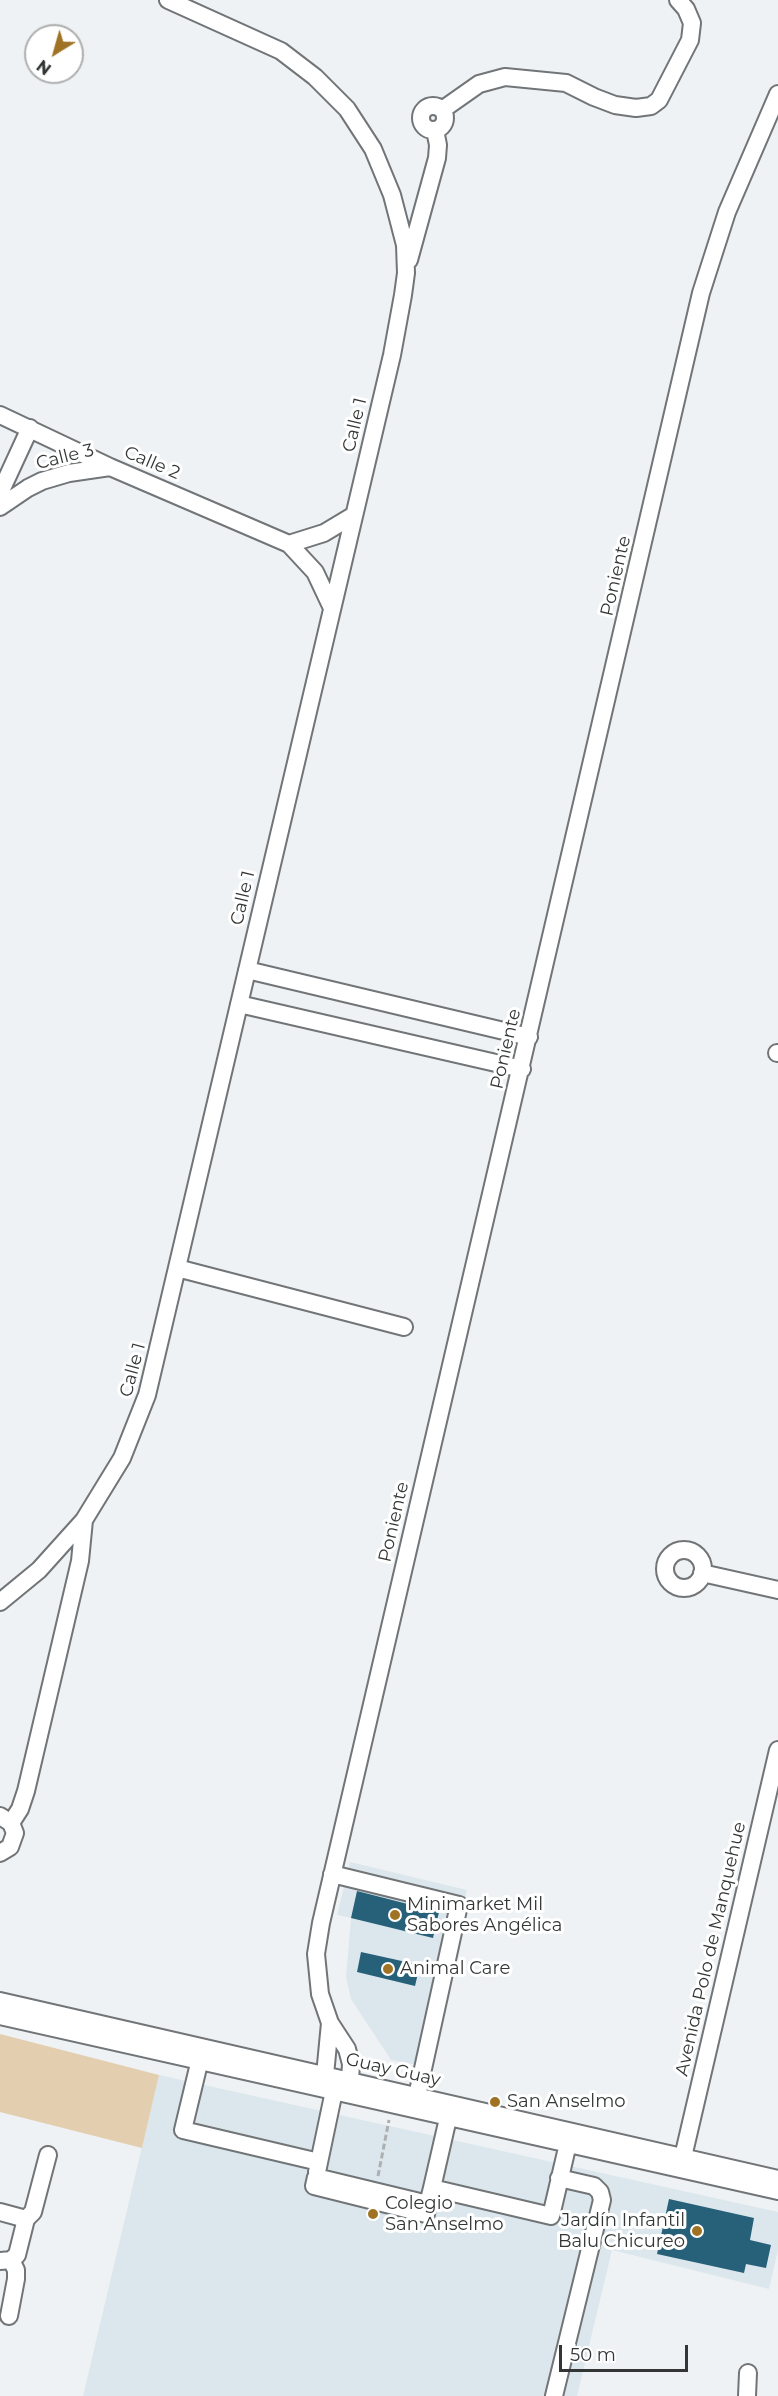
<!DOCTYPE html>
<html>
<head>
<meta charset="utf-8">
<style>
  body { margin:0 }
  #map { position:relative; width:778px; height:2396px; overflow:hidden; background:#eef2f4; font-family:Montserrat,sans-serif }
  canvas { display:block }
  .north { position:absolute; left:24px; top:24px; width:60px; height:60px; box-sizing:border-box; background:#fff; border:2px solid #aeafaf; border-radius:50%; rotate:217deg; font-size:16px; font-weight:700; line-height:24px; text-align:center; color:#343636 }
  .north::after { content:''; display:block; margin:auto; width:21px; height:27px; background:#a07324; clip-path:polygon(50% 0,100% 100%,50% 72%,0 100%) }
  .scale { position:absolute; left:559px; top:2345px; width:129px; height:27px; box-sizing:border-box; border:3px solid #343636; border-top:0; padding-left:8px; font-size:18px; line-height:21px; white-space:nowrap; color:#343636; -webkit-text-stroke:4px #fff; paint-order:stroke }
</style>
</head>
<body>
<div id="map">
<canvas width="778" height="2396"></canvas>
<div class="north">N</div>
<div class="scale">50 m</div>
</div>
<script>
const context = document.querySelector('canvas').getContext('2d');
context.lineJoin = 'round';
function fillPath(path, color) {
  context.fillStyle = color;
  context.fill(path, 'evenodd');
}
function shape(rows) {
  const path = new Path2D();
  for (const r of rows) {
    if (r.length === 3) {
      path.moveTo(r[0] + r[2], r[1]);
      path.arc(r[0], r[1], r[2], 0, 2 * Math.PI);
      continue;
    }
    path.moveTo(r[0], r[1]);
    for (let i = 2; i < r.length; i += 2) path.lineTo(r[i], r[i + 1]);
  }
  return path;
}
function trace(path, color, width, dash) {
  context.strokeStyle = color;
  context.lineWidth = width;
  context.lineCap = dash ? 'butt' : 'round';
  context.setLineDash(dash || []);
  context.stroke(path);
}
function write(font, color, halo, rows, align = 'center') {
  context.font = font + ' Montserrat,sans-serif';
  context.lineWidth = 6;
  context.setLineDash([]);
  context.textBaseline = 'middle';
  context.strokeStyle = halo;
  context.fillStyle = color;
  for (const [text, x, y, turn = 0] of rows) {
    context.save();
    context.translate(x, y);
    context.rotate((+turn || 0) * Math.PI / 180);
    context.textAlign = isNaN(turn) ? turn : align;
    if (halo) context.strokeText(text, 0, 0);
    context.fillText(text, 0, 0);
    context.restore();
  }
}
const built = shape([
  [350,1862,467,1890,429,2067,391,2060,351,1999,346,1977,351,1918,337,1915],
  [159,2075,778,2212,778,2250,769,2289,612,2250,577,2396,83,2396]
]);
const green = shape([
  [0,2034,159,2075,142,2148,0,2112]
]);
const building = shape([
  [357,1891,439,1912,433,1938,351,1918],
  [361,1952,420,1965,415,1986,357,1972],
  [669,2199,754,2218,750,2240,771,2245,766,2268,746,2264,744,2273,657,2254]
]);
const path = shape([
  [378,2176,389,2120]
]);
const minor = shape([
  [433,118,12],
  [442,110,479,84,505,77,566,83,594,97,615,105,636,108,651,106,659,100,690,40,692,23,686,9,678,0],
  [409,260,437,158,438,145,435,130],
  [0,415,110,467,289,544,315,572,332,608],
  [0,493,30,428],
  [0,507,28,488,42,481,69,473,110,467],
  [289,544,324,533,354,515],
  [247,970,529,1037],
  [239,1004,522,1069],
  [777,1053,778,1053],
  [177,1268,404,1327],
  [684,1569,19],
  [702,1573,778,1590],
  [0,1602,39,1570,84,1520,122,1458,147,1395,392,355,403,295,406,273,405,245,392,195,373,149,347,109,315,77,281,51,168,0],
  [0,1816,11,1823,15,1833,10,1847,0,1853],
  [11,1823,20,1809,26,1791,80,1561,84,1520],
  [332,1874,459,1905,417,2096],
  [0,2001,778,2179],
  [0,2016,778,2191],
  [202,2051,183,2130,319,2162],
  [330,2083,325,2075,330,2023],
  [334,2091,350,2080,351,2064,347,2049,330,2023,320,1994,316,1954,321,1923,701,293,727,212,778,94],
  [683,2157,778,1750],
  [317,2172,334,2091],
  [432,2188,551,2216,570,2135],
  [428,2204,316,2177,314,2186,426,2214,428,2204,432,2188,446,2127,451,2108],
  [0,2212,26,2219,17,2255,11,2260,0,2261],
  [26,2219,33,2212,48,2155],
  [9,2316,16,2279,16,2270,11,2260],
  [554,2396,602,2200,600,2192,594,2186,559,2178],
  [747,2396,748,2373]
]);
const markers = [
  [395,1915,6,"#a07324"],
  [388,1969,6,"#a07324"],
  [495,2102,6,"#a07324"],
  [373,2214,6,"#a07324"],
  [697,2231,6,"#a07324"]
];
const streetNames = [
  ["Calle 1",355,425,-77],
  ["Calle 3",65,457,-14],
  ["Calle 2",152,463,23],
  ["Poniente",616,576,-77],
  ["Calle 1",243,898,-77],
  ["Poniente",506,1049,-77],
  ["Calle 1",133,1370,-75],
  ["Poniente",394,1522,-77],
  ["Avenida Polo de Manquehue",711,1949,-77],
  ["Guay Guay",393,2070,13]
];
const poiNames = [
  ["Minimarket Mil",407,1905],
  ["Sabores Angélica",407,1926],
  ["Animal Care",400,1969],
  ["San Anselmo",507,2102],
  ["Colegio",385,2204],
  ["San Anselmo",385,2225],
  ["Jardín Infantil",685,2221,"right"],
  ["Balu Chicureo",685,2242,"right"]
];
fillPath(built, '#dce7ed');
fillPath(green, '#e3ceb0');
fillPath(building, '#276079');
trace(minor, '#717577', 20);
trace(path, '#acb0b1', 3, [6, 3]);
trace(minor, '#fff', 16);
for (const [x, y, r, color] of markers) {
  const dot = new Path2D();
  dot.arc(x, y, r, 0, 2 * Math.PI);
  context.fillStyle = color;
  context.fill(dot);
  trace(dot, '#fff', 2);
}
write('18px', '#343636', '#fff', streetNames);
write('18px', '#343636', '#fff', poiNames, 'left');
</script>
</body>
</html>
